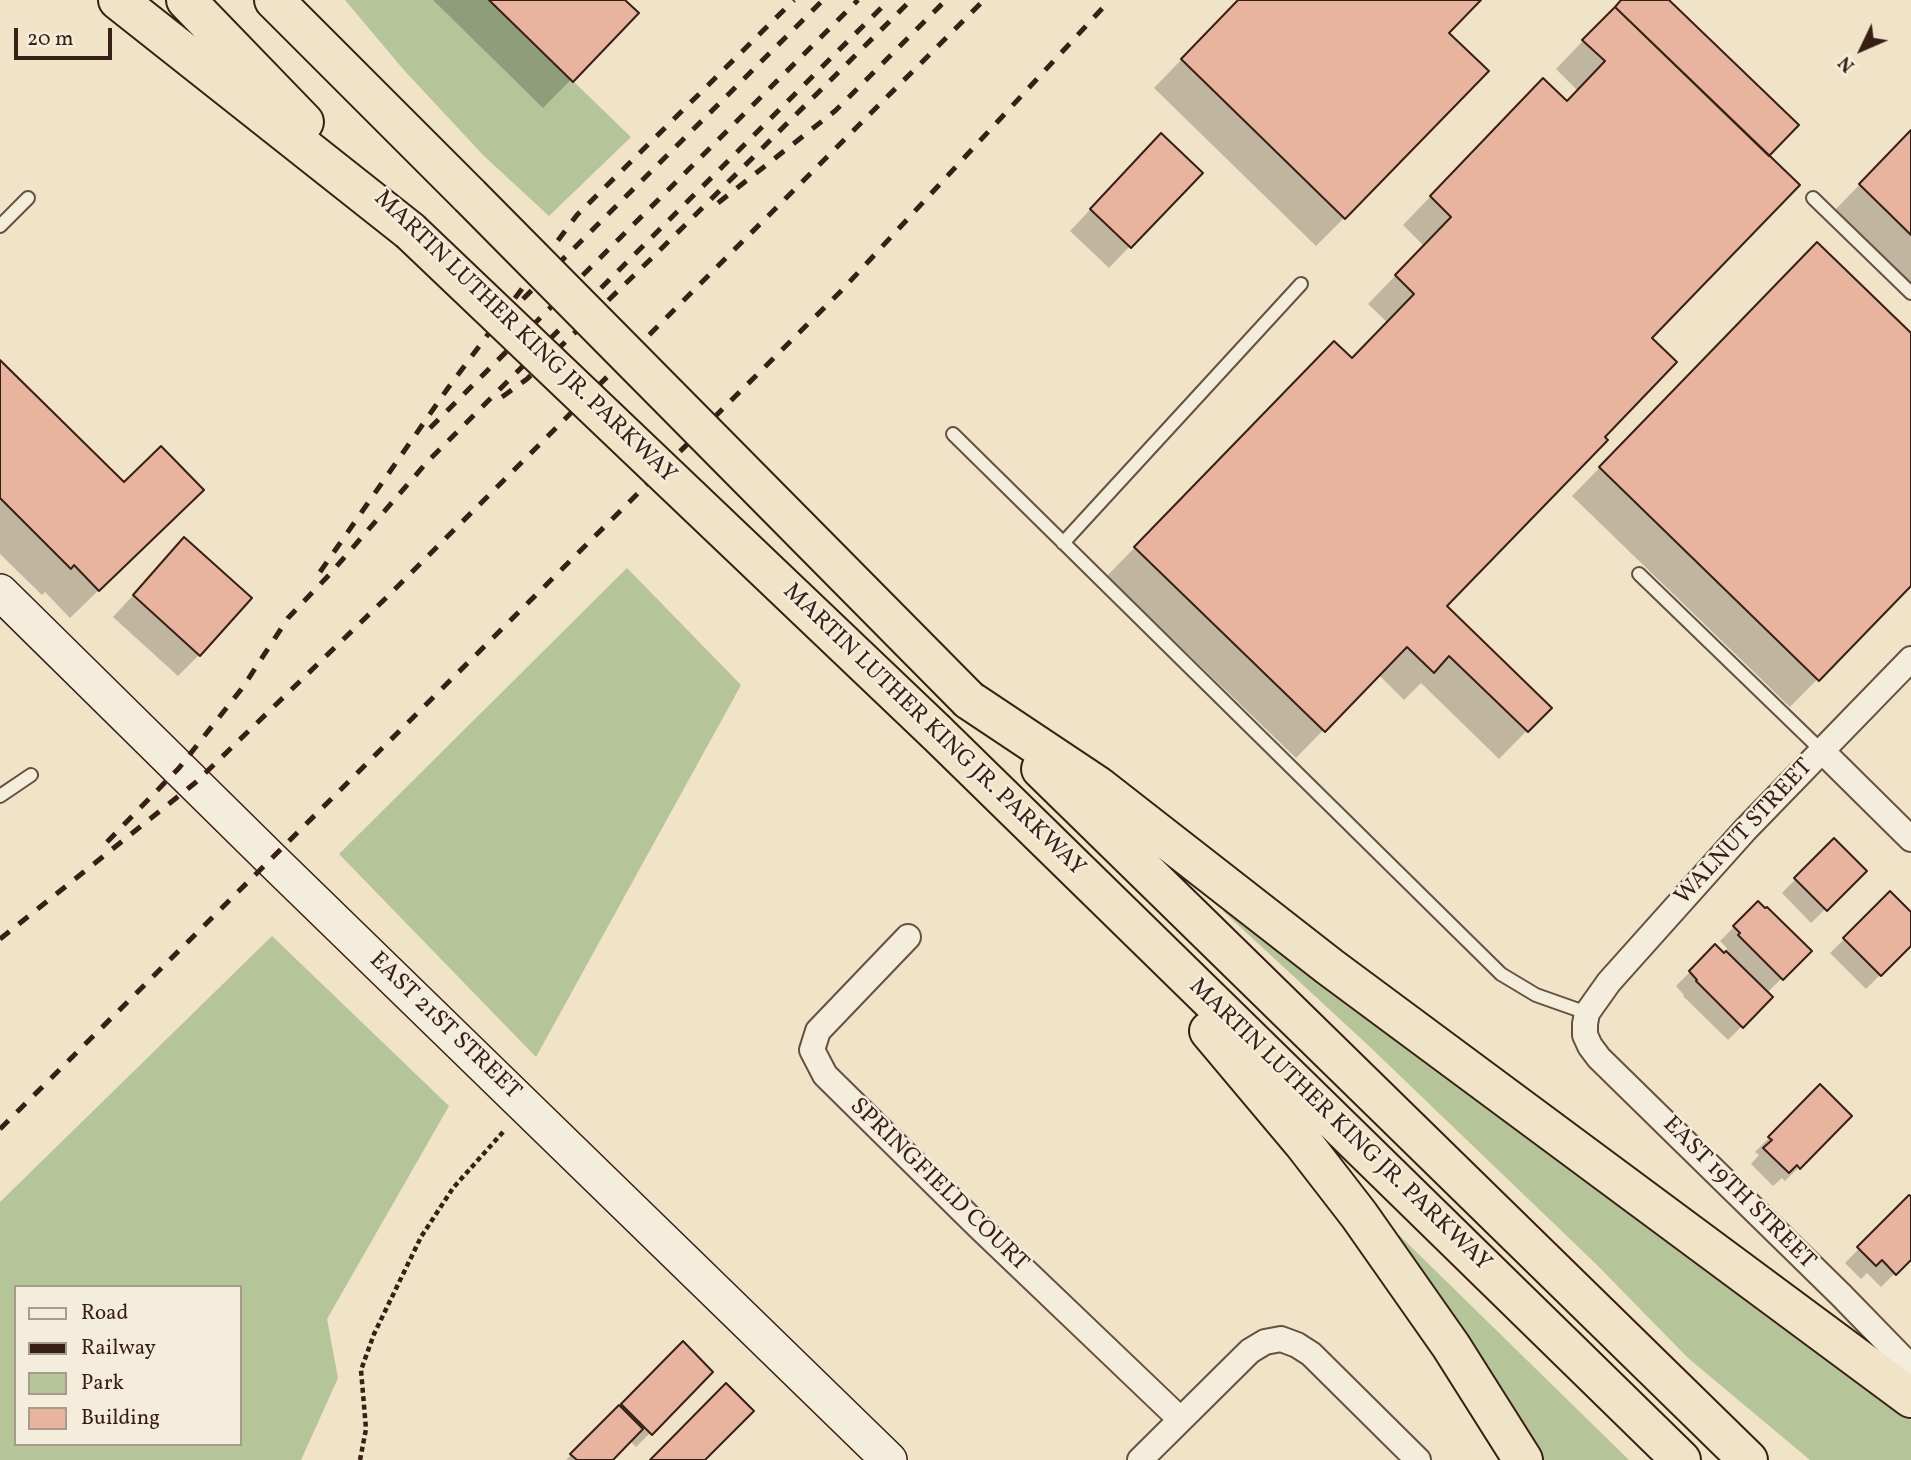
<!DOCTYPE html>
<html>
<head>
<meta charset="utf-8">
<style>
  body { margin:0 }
  #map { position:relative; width:1911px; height:1460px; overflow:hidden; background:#f0e3c7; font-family:Vollkorn,serif }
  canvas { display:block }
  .legend { position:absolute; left:14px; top:1285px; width:228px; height:161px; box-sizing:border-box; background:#f5eddb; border:2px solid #a99b8c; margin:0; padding:9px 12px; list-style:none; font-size:21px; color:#381f16 }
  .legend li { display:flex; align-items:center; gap:14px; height:35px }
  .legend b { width:35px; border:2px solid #a99b8c }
  .north { position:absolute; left:1827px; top:14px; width:70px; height:70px; -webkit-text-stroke:5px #f5eddb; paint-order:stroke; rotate:226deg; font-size:19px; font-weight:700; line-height:28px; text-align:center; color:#381f16 }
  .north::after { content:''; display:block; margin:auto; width:24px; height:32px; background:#381f16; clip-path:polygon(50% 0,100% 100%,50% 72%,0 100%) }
  .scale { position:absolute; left:14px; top:28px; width:98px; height:32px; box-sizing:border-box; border:4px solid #381f16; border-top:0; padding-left:9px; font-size:21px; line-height:24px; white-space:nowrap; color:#381f16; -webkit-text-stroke:5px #f5eddb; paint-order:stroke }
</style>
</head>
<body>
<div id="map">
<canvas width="1911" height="1460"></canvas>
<ul class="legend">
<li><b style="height:9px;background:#f5eddb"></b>Road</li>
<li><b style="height:9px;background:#381f16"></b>Railway</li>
<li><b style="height:19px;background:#b5c599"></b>Park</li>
<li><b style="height:19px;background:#e8b4a0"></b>Building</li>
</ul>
<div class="north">N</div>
<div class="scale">20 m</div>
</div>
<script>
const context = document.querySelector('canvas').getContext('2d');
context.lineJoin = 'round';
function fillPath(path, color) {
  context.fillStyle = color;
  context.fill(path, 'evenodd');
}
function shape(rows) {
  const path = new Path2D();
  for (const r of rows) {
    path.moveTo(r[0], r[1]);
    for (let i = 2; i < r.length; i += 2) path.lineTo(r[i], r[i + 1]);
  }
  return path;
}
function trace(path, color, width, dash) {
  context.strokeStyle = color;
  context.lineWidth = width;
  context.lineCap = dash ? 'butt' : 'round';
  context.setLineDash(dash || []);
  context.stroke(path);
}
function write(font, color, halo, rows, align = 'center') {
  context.font = font + ' Vollkorn,serif';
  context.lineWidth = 5;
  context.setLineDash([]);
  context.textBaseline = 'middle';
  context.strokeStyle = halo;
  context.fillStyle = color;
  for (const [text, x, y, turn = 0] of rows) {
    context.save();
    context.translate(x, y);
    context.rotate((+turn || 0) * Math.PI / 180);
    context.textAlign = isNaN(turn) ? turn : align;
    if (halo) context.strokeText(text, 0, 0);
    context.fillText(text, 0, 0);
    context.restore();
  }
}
const green = shape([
  [345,0,489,0,631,137,549,216,484,156,403,69],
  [627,568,741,685,536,1057,339,854],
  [1225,901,1888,1401,1911,1420,1911,1460,1810,1460,1688,1358,1597,1265,1370,1047,1223,911],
  [272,936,449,1106,327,1319,338,1378,301,1460,0,1460,0,1202],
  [16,1287,240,1287,240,1444,16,1444],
  [1399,1235,1629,1460,1538,1460,1396,1239]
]);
const shadow = shape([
  [433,0,623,0,637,13,543,108],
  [1239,0,1479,0,1447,33,1344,218,1316,246,1154,88],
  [1622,0,1666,0,1767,156,1649,338,1444,606,1549,708,1499,759,1421,683,1404,700,1378,674,1296,758,1107,576,1306,371,1352,360,1388,323,1368,304,1424,246,1403,225,1515,109,1566,103,1578,91,1556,69],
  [1911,132,1911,290,1832,213],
  [1140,157,1130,246,1109,268,1070,231],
  [1790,273,1911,336,1911,584,1790,707,1572,496],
  [0,363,124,485,173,518,70,618,45,592,42,595,0,554],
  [184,540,199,655,178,676,113,617],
  [1834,840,1864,871,1811,923,1782,893],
  [1890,894,1911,915,1911,944,1866,989,1830,953],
  [1758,903,1809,951,1767,993,1771,997,1728,1040,1683,996,1684,995,1676,986,1715,947,1724,955,1727,952,1726,950,1727,948,1720,941],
  [1820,1087,1850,1116,1785,1181,1782,1178,1773,1186,1751,1164,1759,1155,1755,1152],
  [1909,1197,1911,1199,1911,1257,1881,1287,1867,1273,1861,1279,1845,1263],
  [683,1344,711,1372,636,1447,629,1440,610,1460,566,1460]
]);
const building = shape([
  [489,0,625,0,639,13,573,82,489,0],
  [1238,0,1481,0,1449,33,1489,71,1345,219,1181,59,1238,0],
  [1621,0,1669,0,1799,125,1769,156,1615,7,1621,0],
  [1615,7,1800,185,1652,338,1677,362,1605,437,1608,440,1447,606,1552,708,1528,732,1449,656,1434,673,1407,647,1325,732,1134,547,1334,341,1352,358,1414,294,1395,275,1451,217,1430,196,1543,78,1567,101,1605,61,1582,40,1615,7],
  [1911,130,1911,235,1859,184,1911,130],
  [1161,133,1203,173,1131,248,1090,209,1161,133],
  [1817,242,1911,333,1911,586,1819,681,1599,467,1817,242],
  [0,360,124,482,161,446,204,490,99,591,74,565,71,569,0,498,0,360],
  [184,537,252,598,200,656,133,595,184,537],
  [1834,838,1867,871,1827,911,1794,878,1834,838],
  [1890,891,1911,912,1911,946,1881,976,1843,938,1890,891],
  [1758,901,1765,908,1767,907,1812,951,1783,980,1738,935,1740,933,1733,926,1758,901],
  [1715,944,1724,953,1726,951,1773,997,1743,1028,1696,981,1697,980,1689,971,1715,944],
  [1820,1084,1852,1116,1800,1169,1797,1165,1789,1173,1763,1148,1772,1140,1768,1137,1820,1084],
  [1909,1195,1911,1196,1911,1260,1896,1275,1882,1260,1876,1266,1857,1247,1909,1195],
  [683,1341,713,1372,652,1435,621,1404,683,1341],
  [726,1383,754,1411,705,1460,650,1460,726,1383],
  [619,1405,643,1429,613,1460,577,1460,570,1454,619,1405]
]);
const path = shape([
  [360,1460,366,1429,361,1370,374,1334,421,1237,453,1188,503,1132]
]);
const lane = shape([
  [1813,198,1911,293],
  [0,226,28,198],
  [953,434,1501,974,1536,995,1587,1013],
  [1063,543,1301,284],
  [1639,574,1822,751],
  [0,796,31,775]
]);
const street = shape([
  [1911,659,1745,830,1609,982,1587,1013,1585,1024,1585,1035,1590,1046,1599,1058,1841,1295,1911,1367],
  [1822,751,1911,839],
  [908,937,818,1031,812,1050,825,1075,978,1226,1180,1419],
  [1140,1460,1250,1351,1265,1342,1281,1339,1297,1345,1311,1354,1418,1460]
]);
const secondary = shape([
  [0,592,271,859,889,1460]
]);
const highway = shape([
  [118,0,410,231],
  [186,0,304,122],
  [274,0,470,196],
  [969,700,1098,786,1330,967,1911,1398],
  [936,732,1681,1460],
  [1041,769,1748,1460],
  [1209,1031,1304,1144,1359,1215,1451,1346,1523,1460]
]);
const rail = shape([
  [718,203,835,111,946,0],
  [523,299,823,0],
  [502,397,527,379,656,254,911,0],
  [430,428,858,0],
  [320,572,448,388,577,215,794,0],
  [107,842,179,768,243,687,288,618,329,575,428,461,889,0],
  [0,939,195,783,388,596,984,0],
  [0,1129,842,290,1110,0]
]);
const highwayBridge = shape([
  [470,196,969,700],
  [410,231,936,732]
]);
const streetNames = [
  ["MARTIN LUTHER KING JR. PARKWAY",524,338,44],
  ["MARTIN LUTHER KING JR. PARKWAY",933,731,44],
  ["WALNUT STREET",1745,833,-47],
  ["EAST 21ST STREET",444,1027,44],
  ["MARTIN LUTHER KING JR. PARKWAY",1339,1126,44],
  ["SPRINGFIELD COURT",938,1186,44],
  ["EAST 19TH STREET",1738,1194,45]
];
fillPath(green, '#b5c599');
fillPath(shadow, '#0003');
fillPath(building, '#e8b4a0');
trace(building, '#381f16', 2);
trace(lane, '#665042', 16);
trace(street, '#665042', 28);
trace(secondary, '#381f16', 38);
trace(highway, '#381f16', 42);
trace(path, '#381f16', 4.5, [5, 3.5]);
trace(lane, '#f5eddb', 12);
trace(street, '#f5eddb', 24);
trace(secondary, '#f5eddb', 35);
trace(highway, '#f0e3c7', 38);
trace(rail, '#381f16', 5, [12, 12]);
trace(highwayBridge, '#381f16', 42, []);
trace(highwayBridge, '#f0e3c7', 38);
write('24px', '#381f16', '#f5eddb', streetNames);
</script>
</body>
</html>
